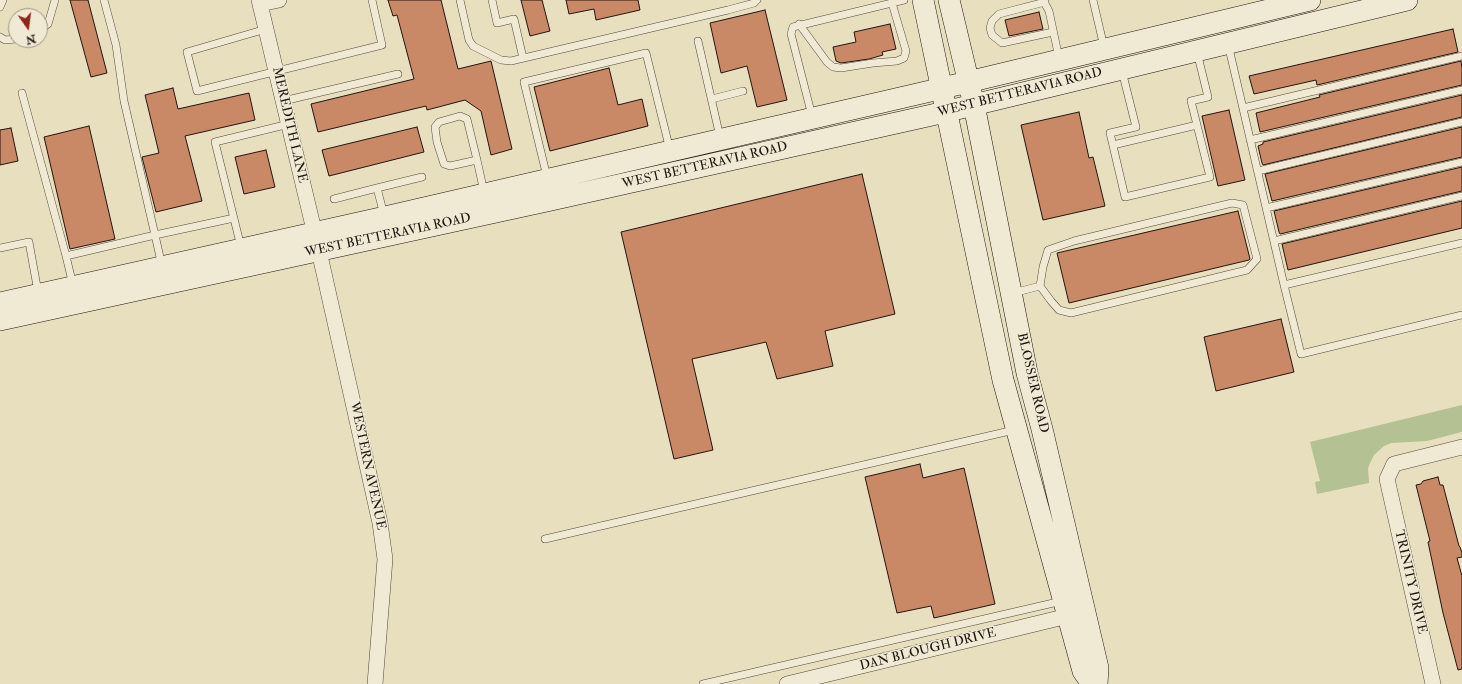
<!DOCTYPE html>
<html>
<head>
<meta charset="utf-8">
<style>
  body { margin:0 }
  #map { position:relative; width:1462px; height:684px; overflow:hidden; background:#e8dfbe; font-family:"IM FELL Double Pica",serif }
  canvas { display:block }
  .north { position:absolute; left:8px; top:8px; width:40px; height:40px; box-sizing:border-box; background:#f0ead5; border:1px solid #9e9486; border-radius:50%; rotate:166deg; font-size:11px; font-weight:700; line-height:16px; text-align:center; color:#221410 }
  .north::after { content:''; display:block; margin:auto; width:14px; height:18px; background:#8f2418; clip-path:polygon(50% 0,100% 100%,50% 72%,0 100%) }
</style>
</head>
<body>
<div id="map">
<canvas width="1462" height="684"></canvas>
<div class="north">N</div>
</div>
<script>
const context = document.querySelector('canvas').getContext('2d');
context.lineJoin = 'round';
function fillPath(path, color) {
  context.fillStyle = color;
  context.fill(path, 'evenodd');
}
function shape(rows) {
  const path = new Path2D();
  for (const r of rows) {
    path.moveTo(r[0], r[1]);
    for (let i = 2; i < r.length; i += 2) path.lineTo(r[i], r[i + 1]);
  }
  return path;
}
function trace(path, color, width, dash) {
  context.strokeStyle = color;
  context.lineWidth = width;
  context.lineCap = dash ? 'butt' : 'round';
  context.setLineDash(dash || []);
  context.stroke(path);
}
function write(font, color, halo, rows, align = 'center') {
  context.font = font + ' "IM FELL Double Pica",serif';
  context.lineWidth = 3;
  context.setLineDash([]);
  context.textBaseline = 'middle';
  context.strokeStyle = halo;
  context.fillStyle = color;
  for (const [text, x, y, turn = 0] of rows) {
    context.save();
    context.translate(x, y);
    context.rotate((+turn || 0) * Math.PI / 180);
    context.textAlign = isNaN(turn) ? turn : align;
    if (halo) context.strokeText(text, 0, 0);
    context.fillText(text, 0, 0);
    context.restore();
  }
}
const green = shape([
  [1462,405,1462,432,1427,441,1391,443,1384,446,1374,455,1371,461,1368,468,1369,483,1317,494,1315,482,1320,481,1310,442]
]);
const building = shape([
  [70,0,88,0,107,73,91,77,70,0],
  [388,0,441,0,458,69,491,61,512,149,491,155,481,111,465,100,427,110,426,106,318,132,311,104,414,79,397,15,393,16,388,0],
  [521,0,542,0,550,31,530,36,521,0],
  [566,0,638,0,640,10,596,20,594,9,569,14,566,0],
  [765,10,787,100,757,107,747,66,721,73,710,23,765,10],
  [1039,12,1043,29,1009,36,1005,20,1039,12],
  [890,24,896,49,882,52,883,55,869,59,841,63,836,61,833,47,856,42,854,32,890,24],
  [1453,29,1458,52,1317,85,1316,80,1254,94,1249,76,1453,29],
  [1461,61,1462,68,1462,85,1260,132,1256,113,1320,97,1319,95,1461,61],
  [609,68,618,105,642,99,648,126,550,151,534,87,609,68],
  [173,88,178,109,249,93,255,120,185,136,202,201,156,212,142,157,159,153,145,95,173,88],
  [1462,95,1462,117,1263,165,1262,163,1258,146,1263,144,1263,142,1462,95],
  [1229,110,1245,180,1218,186,1202,116,1229,110],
  [1079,112,1089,158,1093,157,1105,206,1043,220,1021,125,1079,112],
  [89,126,115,239,70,249,44,137,89,126],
  [417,127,424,152,329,176,322,150,417,127],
  [1462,127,1462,157,1272,201,1265,174,1462,127],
  [11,128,18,161,0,165,0,130,11,128],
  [266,150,275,187,244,194,235,157,266,150],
  [1462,167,1462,191,1280,234,1279,232,1274,211,1462,167],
  [862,174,895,314,825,331,833,366,777,379,766,342,692,359,713,450,674,459,621,232,862,174],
  [1462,201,1462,228,1288,270,1282,244,1462,201],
  [1238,211,1250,259,1249,260,1069,303,1057,253,1238,211],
  [1281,319,1294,372,1216,391,1204,337,1281,319],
  [920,464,923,478,964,468,995,604,934,618,931,606,897,613,865,477,920,464],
  [1438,477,1440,485,1443,485,1459,546,1460,547,1462,553,1462,557,1457,558,1462,576,1462,669,1458,670,1443,613,1428,542,1430,541,1416,485,1421,484,1423,481,1438,477]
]);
const lane = shape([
  [460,0,469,40,473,46,501,60,511,61,728,10,754,3,757,0],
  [492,0,497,23,514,19,523,58],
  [1043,0,1049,11,1059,58],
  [1093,0,1104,47],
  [1045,2,999,14,992,21,990,28,992,35,1002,43,1053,32],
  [0,7,3,0],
  [799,24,827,62,833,67,841,68,873,63,897,61,904,58,906,51,892,3],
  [266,29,187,52,197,91,382,45,372,0],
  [40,30,48,24,55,0],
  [0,37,5,40,16,39],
  [698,41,720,137],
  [1228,44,1284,285,1462,243],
  [1122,71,1136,127,1110,133,1125,197,1210,177,1191,101,1208,97,1197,52],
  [22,93,66,256],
  [712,99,743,91],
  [283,101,398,74],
  [1243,108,1462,56],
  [812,116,791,34,793,27,904,0],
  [1250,140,1462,90],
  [1113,145,1197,125],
  [477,160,450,166,444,164,437,142,435,127,439,122,460,116,467,119,477,160,484,192],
  [1258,171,1462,122],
  [547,177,524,82,646,53,670,150],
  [377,188,422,177],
  [334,199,377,188,384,215],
  [1266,208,1462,162],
  [1274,241,1462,196],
  [241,247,215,142,289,124],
  [0,248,29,242,38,292],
  [162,266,155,235,234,218],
  [73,285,66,256,155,235,124,101,116,45,104,0],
  [1284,285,1301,354,1462,315],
  [1013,293,1040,286,1043,267,1048,250,1074,241,1232,203,1243,205,1257,259,1247,270,1071,313,1059,310,1051,301,1040,286],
  [545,539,1014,430],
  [703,684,1062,601]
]);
const street = shape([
  [259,0,319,251,380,523,385,559,375,684],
  [260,4,279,0],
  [787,684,1068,616],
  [1433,684,1387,479,1394,464,1462,447]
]);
const secondary = shape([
  [923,0,1003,380,1083,671,1092,684],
  [949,0,974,105,1027,373,1042,429,1098,668,1097,684],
  [0,303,385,217,926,92,1310,0],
  [0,320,551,200,932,115,1407,0]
]);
const streetNames = [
  ["WEST BETTERAVIA ROAD",1020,93,-14],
  ["MEREDITH LANE",289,125,77],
  ["WEST BETTERAVIA ROAD",705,166,-13],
  ["WEST BETTERAVIA ROAD",388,236,-12],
  ["BLOSSER ROAD",1032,383,77],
  ["WESTERN AVENUE",367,466,78],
  ["TRINITY DRIVE",1410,582,77],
  ["DAN BLOUGH DRIVE",928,650,-14]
];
fillPath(green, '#b4c293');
fillPath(building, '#c98967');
trace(building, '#221410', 1);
trace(lane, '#54473c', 8);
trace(street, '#54473c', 16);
trace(secondary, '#221410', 22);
trace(lane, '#f0ead5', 7);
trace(street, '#f0ead5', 15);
trace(secondary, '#f0ead5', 21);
write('13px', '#221410', '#f0ead5', streetNames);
</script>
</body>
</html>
